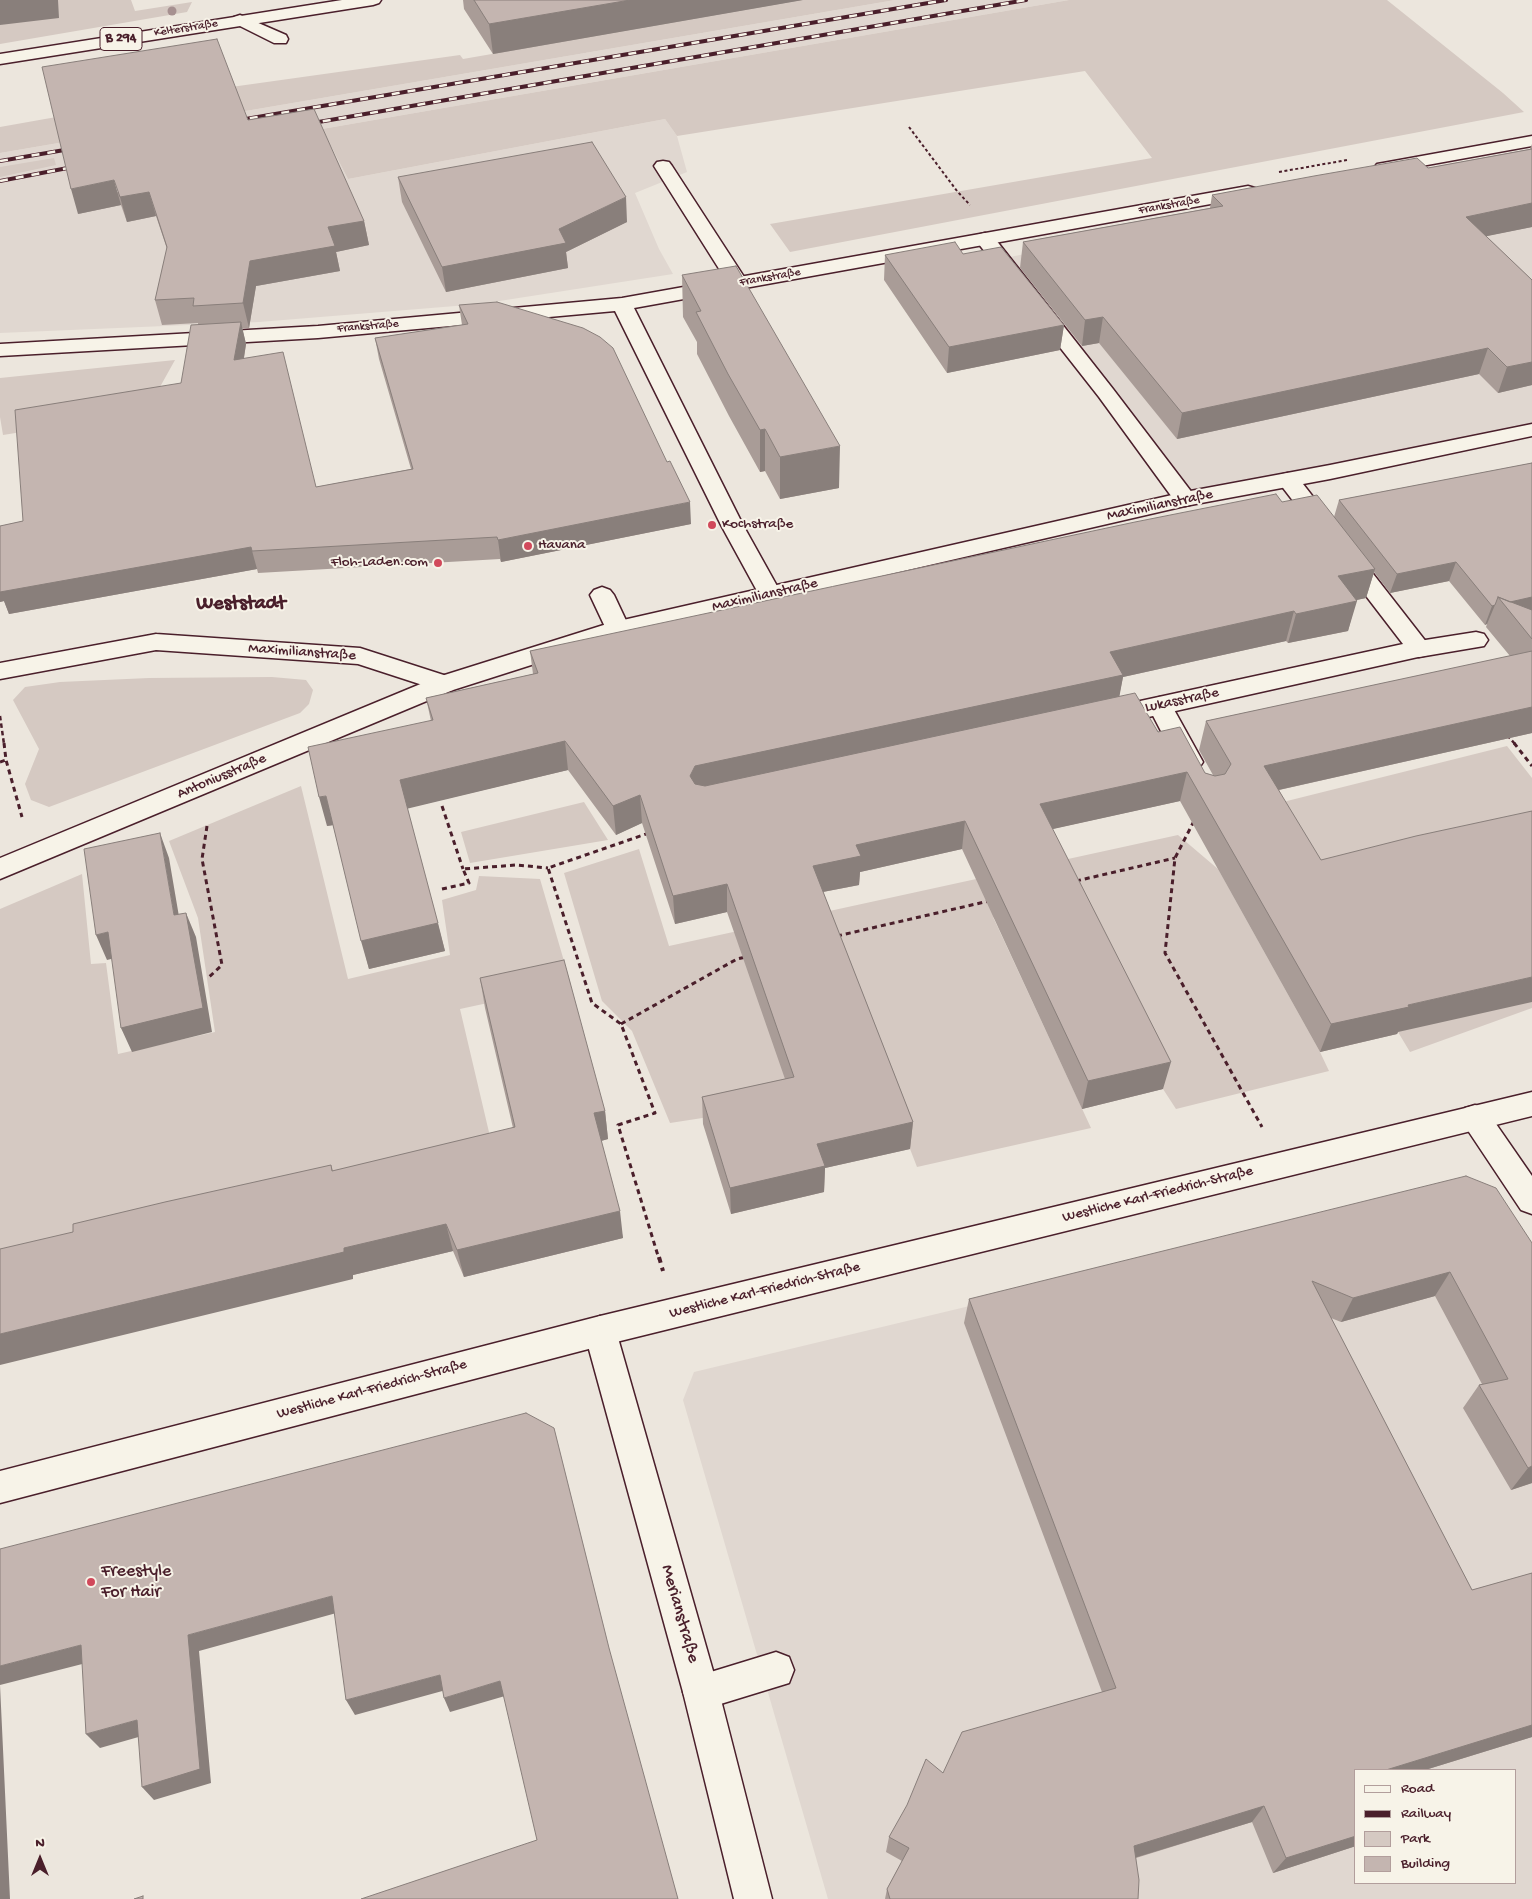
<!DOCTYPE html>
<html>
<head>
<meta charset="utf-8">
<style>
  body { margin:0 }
  #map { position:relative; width:1532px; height:1899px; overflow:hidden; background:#ece6dd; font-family:"Gochi Hand",sans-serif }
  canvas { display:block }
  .legend { position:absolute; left:1354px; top:1769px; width:162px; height:115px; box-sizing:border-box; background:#f7f3e8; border:1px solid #b29e9c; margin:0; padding:6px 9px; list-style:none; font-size:15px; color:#4a1f2b }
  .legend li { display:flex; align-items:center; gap:10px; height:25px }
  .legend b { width:25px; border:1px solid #b29e9c }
  .north { position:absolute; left:15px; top:1834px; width:50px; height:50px; -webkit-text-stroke:4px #f7f3e8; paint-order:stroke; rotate:0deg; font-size:14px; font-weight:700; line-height:20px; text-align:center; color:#4a1f2b }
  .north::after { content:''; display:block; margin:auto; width:18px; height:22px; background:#4a1f2b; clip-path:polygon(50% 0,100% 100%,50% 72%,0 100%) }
</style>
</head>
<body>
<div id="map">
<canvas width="1532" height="1899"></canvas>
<ul class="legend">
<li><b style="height:6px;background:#f7f3e8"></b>Road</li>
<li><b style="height:6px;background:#4a1f2b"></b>Railway</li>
<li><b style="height:14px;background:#d5c9c2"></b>Park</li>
<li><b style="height:14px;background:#c4b5b0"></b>Building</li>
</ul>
<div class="north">N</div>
</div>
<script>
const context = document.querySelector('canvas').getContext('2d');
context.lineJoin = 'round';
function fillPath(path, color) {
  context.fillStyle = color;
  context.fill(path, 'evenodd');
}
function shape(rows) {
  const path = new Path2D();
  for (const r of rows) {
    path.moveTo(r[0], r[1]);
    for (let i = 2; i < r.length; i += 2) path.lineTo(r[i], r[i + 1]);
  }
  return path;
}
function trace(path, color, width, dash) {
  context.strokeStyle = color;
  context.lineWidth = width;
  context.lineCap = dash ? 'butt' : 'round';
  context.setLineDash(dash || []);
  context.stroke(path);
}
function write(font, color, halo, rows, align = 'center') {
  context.font = font + ' "Gochi Hand",sans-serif';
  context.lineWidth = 4;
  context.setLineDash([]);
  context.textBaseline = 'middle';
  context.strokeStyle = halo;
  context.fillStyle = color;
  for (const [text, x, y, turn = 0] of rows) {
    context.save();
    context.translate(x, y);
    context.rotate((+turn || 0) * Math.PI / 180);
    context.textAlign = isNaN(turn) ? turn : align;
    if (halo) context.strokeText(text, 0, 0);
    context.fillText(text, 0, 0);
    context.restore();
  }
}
const built = shape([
  [895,0,1069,0,322,129,348,179,665,119,677,136,687,172,635,193,659,249,673,274,480,304,259,322,0,333,0,153],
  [1532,158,1532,433,1176,499,999,259],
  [1454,1190,1532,1277,1532,1899,828,1899,683,1400,694,1372],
  [1356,1770,1516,1770,1516,1883,1356,1883]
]);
const green = shape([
  [53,0,131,0,135,11,192,2,187,12,0,44,0,25],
  [803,0,895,0,0,153,0,127,45,119,224,88,460,55,463,59],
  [1069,0,1387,0,1503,93,1524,112,790,252,770,224,1152,158,1085,71,677,136,665,119,348,179,322,129],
  [54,158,56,165,0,177,0,167],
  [175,360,146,412,3,435,0,417,0,378],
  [272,677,306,680,313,690,309,704,300,713,49,807,31,800,25,784,39,749,13,700,25,687,60,682,149,678],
  [1507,746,1532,778,1532,1008,1410,1052,1263,807],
  [301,786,348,979,450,955,442,900,476,890,479,876,540,879,571,985,460,1009,492,1145,0,1271,0,909,82,874,91,964,106,963,118,1054,215,1032,198,918,169,841],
  [584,802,608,840,470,863,461,832],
  [1178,835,1218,869,1320,1052,1329,1071,1176,1109,1163,1089,993,917,1091,1128,917,1167,837,960,793,1104,670,1123,632,1031,602,1001,564,873,639,849,669,946]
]);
const pathFar3 = shape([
  [909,127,957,191,970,205],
  [1279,172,1347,160]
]);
const pathFar2 = shape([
  [0,716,4,744],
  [1507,735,1515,744]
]);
const pathFar1 = shape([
  [4,743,6,760,22,817],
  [1514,743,1532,766],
  [0,762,6,760],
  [442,806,463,869],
  [1194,821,1175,858,1165,953,1262,1127],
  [207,826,202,859,222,965,208,978],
  [649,833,548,868,592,1003,621,1024,655,1113,618,1125,659,1259],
  [1076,881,1175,858],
  [442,889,469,883,463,869,516,865,548,868],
  [837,936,989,901],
  [621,1024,737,959,746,957]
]);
const path = shape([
  [659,1257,663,1271]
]);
const lane = shape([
  [240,15,286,35,288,39,286,43,274,43,234,23,232,20,234,17,240,15],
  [663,161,669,162,672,166,748,283,745,287,738,289,731,287,728,283,654,166,657,162,663,161],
  [985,233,992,235,1113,389,1193,494,1196,499,1193,504,1185,506,1177,504,1099,397,978,243,976,239,978,235,985,233],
  [602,587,610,590,614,595,630,629,626,635,618,637,610,635,606,629,590,595,594,590,602,587],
  [1476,632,1484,634,1488,640,1484,646,1419,657,1411,655,1407,649,1411,643,1419,641,1476,632],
  [1160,697,1169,700,1172,706,1203,762,1199,768,1190,771,1181,768,1177,762,1148,706,1151,700,1160,697],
  [776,1652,789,1657,794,1670,789,1683,701,1710,688,1705,683,1692,688,1679,776,1652]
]);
const street = shape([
  [1532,136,1532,146,1383,173,1377,172,1374,168,1377,164,1383,163,1532,136],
  [1248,186,1255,188,1257,192,1255,196,634,308,743,525,782,595,778,600,770,603,762,600,721,525,615,311,318,338,0,356,0,344,318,326,622,298,1248,186],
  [1288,473,1296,475,1427,643,1431,649,1427,655,1108,726,1099,723,1096,717,1099,711,1108,708,1403,644,1277,480,1280,475,1288,473],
  [156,634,360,648,453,678,456,684,453,690,444,692,358,664,156,650,0,679,0,663,156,634],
  [1475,1105,1485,1108,1532,1176,1532,1214,1521,1210,1465,1126,1460,1117,1465,1108,1475,1105],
  [600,1316,611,1321,616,1331,719,1692,772,1899,734,1899,683,1692,584,1331,589,1321,600,1316]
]);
const secondary = shape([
  [1532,424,1532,436,1330,479,1185,506,622,636,453,690,0,879,0,858,435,678,610,623,1185,492,1330,465,1532,424],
  [1532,1092,1532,1116,600,1346,0,1503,0,1471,600,1316,1532,1092]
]);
const primary = shape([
  [342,0,381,0,379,3,373,5,0,64,0,54,342,0]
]);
const rail = shape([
  [234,121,946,0],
  [307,124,1026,0],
  [0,161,76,148],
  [0,181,78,166]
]);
const trees = [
  [172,11]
];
const wall = shape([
  [463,0,803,0,493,54,464,9],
  [248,120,364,221,369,245,336,252,340,271,256,286,249,328,242,328,246,344,244,358,316,487,411,469,379,359,375,338,462,325,459,305,691,524,501,562,500,559,258,573,257,569,9,614,4,601,0,602,0,526,23,521,181,383,198,325,198,323,162,325,155,300,167,249,156,216,127,222,121,205,78,214],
  [1532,144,1532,227,1486,236,1532,280,1532,385,1498,393,1479,374,1177,439,1099,343,1082,346,1020,268,1023,242,1210,208,1212,195,1428,168,1530,149],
  [398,177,627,222,566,252,568,268,446,292,402,202],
  [963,254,1064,325,1060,350,947,373,884,280,885,255],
  [682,275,839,488,780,499,765,471,760,472,729,416,697,354,697,342,683,317],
  [1532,463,1532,733,1279,790,1398,1032,1397,1034,1320,1052,1180,801,1052,829,1163,1089,1082,1109,962,849,860,872,859,885,823,892,913,1122,910,1149,825,1168,824,1192,731,1214,703,1124,702,1097,785,1079,727,912,675,924,642,823,616,835,568,770,407,808,445,951,369,969,333,825,327,826,431,721,426,698,533,674,530,651,1282,502,1334,517,1339,500],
  [1374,572,1390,593,1449,581,1485,625,1487,624,1486,627,1510,656,1206,721,1199,750,1213,775,1205,773,1119,696,1123,677,1286,641,1288,643,1348,631,1356,600,1366,598],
  [480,978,605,1111,608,1139,601,1141,623,1238,464,1277,453,1251,353,1275,353,1279,73,1232,331,1165,333,1171,513,1128,485,1008],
  [1532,1243,1532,1483,1511,1490,1463,1408,1479,1385,1482,1384,1435,1296,1341,1322,1331,1318,1472,1590,1532,1573,1532,1737,1425,1770,1356,1770,1356,1846,1273,1873,1252,1822,1136,1858,1138,1899,885,1899,887,1889,902,1861,886,1852,889,1837,943,1773,1102,1692,964,1323,969,1299]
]);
const shadedWall = shape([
  [0,0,58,0,59,18,0,25],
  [630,0,803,0,493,54,489,24],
  [114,180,121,205,78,214,71,189],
  [149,192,156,216,127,222,120,197],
  [626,197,627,222,566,252,568,268,446,292,442,267,559,229],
  [1532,203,1532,227,1458,242,1466,217],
  [364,221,369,245,336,252,340,271,256,286,249,328,243,303,250,261,328,227],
  [1103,317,1099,343,1082,346,1085,320],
  [241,322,246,344,240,382,234,360],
  [1064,325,1060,350,947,373,949,347],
  [1488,348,1479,374,1177,439,1182,413],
  [1532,362,1532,385,1498,393,1507,367],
  [765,429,765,471,760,472,760,430],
  [840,446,839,488,780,499,780,457],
  [690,502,691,524,501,562,498,540],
  [251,547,257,569,9,614,4,601,0,602,0,581],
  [1456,562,1449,581,1390,593,1397,574],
  [1375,569,1366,598,1329,606,1338,576],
  [1532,597,1532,615,1503,603],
  [1357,601,1348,631,1288,643,1296,614],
  [1495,605,1487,624,1485,625,1492,606],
  [1294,611,1286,641,1123,677,1118,704,697,795,690,776,695,766,1110,652],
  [1532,707,1532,733,1256,795,1264,766],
  [565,741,568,770,406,809,400,780],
  [1187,772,1180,801,1035,833,1040,804],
  [640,795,642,823,616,835,613,806],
  [326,796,334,825,327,826,319,797],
  [965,821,962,849,860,872,859,885,812,894,813,866,856,845],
  [160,833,169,858,183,940,174,915],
  [727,884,727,912,675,924,673,896],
  [186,913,196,937,212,1032,132,1052,121,1028],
  [438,923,445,951,369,969,361,941],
  [108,932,119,957,107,960,96,935],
  [1532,977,1532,1002,1398,1032,1397,1034,1320,1052,1331,1024,1408,1005],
  [1171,1062,1163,1089,1082,1109,1088,1081],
  [605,1111,608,1139,597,1142,594,1113],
  [913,1122,910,1149,825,1168,824,1192,731,1214,730,1188,817,1144],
  [620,1211,623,1238,464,1277,457,1250],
  [446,1224,453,1251,353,1275,353,1279,0,1365,0,1334,344,1248],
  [1450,1272,1435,1296,1341,1322,1353,1298],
  [1532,1466,1532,1483,1511,1490,1528,1468],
  [332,1596,340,1612,199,1651,211,1783,154,1800,142,1787,188,1635],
  [81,1645,94,1661,0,1685,10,1899,0,1899,0,1666],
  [440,1675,446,1690,355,1715,346,1700],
  [500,1681,505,1696,450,1712,444,1698],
  [137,1720,149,1734,100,1748,86,1734],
  [1532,1725,1532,1737,1425,1770,1386,1770],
  [1264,1806,1252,1822,1124,1861,1134,1846],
  [1356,1836,1356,1846,1273,1873,1286,1858]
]);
const building = shape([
  [474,0,630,0,489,24,474,0],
  [217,39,248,120,314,109,364,221,328,227,335,246,250,261,243,303,193,306,194,298,155,300,167,247,149,192,120,197,114,180,71,189,42,67,217,39],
  [592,142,626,197,559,229,566,243,442,267,398,177,592,142],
  [1532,149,1532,203,1466,217,1532,280,1532,362,1507,367,1488,348,1182,413,1103,317,1085,320,1023,242,1223,206,1212,195,1314,176,1417,158,1428,168,1532,149],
  [955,242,963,254,1001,247,1064,325,949,347,885,255,955,242],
  [736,266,840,446,780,457,765,429,760,430,728,374,696,312,701,311,682,275,736,266],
  [497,302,583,328,600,337,613,348,667,462,670,461,690,502,498,540,497,537,252,551,251,547,0,592,0,526,23,521,15,410,181,383,191,325,241,322,234,360,283,352,316,487,413,469,375,338,468,324,459,305,497,302],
  [1532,463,1532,597,1510,602,1498,597,1495,605,1492,606,1456,562,1397,574,1339,500,1532,463],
  [1276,494,1282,502,1317,495,1375,569,1338,576,1357,601,1296,614,1294,611,1110,652,1123,675,695,766,690,776,695,784,705,786,1135,693,1158,732,1180,727,1205,773,1215,776,1225,774,1231,764,1206,721,1532,651,1532,707,1264,766,1321,860,1416,836,1532,811,1532,977,1408,1005,1409,1007,1331,1024,1187,772,1040,804,1171,1062,1088,1081,965,821,856,845,861,856,813,866,913,1122,817,1144,825,1166,730,1188,702,1097,794,1077,727,884,673,896,640,795,613,806,565,741,400,780,438,923,361,941,326,796,319,797,308,747,433,720,426,698,538,673,530,651,1135,522,1276,494],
  [1498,597,1532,610,1532,639,1498,597],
  [160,833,174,915,186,913,203,1008,121,1028,108,932,96,935,84,849,160,833],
  [564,960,605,1111,594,1113,620,1211,457,1250,446,1224,344,1248,344,1252,0,1334,0,1249,73,1232,73,1224,165,1202,331,1165,332,1171,515,1127,480,978,564,960],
  [1466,1176,1496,1188,1532,1243,1532,1466,1528,1468,1479,1385,1508,1379,1450,1272,1353,1298,1312,1281,1472,1590,1532,1573,1532,1725,1386,1770,1356,1770,1356,1836,1286,1858,1264,1806,1134,1846,1139,1880,1138,1899,890,1899,887,1889,909,1848,889,1837,907,1805,926,1759,943,1773,962,1732,1116,1688,969,1299,1466,1176],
  [526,1413,554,1428,609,1648,678,1899,361,1899,537,1840,500,1681,444,1698,440,1675,346,1700,332,1596,188,1635,200,1769,142,1787,137,1720,86,1734,81,1645,0,1666,0,1549,526,1413],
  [143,1896,143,1899,134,1899,143,1896]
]);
const markers = [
  [712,525,5,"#d1495b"],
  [528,546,5,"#d1495b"],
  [438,563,5,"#d1495b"],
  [91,1582,5,"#d1495b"]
];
const farStreetnames = [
  ["Kelterstraße",186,29,-9],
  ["Frankstraße",1169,206,-10],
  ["Frankstraße",770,278,-10],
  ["Frankstraße",368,327,-5]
];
const shields = [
  [121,39,42]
];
const shieldNames = [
  ["B 294",121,39]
];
const streetNames = [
  ["Maximilianstraße",1160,506,-12],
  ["Maximilianstraße",765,596,-13],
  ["Maximilianstraße",302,653,4],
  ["Lukasstraße",1182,701,-12],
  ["Antoniusstraße",222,777,-23],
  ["Westliche Karl-Friedrich-Straße",1158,1195,-14],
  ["Westliche Karl-Friedrich-Straße",765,1291,-14],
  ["Westliche Karl-Friedrich-Straße",372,1390,-15]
];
const poiNames = [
  ["Kochstraße",722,525],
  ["Havana",538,546],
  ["Floh-Laden.com",428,563,"right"]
];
const nearPoinames = [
  ["Freestyle",101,1572],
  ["For Hair",101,1593]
];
const nearStreetnames = [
  ["Merianstraße",679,1614,74]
];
const districtNames = [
  ["Weststadt",241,605]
];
fillPath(built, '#e0d7d0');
fillPath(green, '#d5c9c2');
trace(lane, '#4a1f2b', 3);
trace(street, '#4a1f2b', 3);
trace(secondary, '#4a1f2b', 3);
trace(primary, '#4a1f2b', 3);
trace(pathFar3, '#4a1f2b', 2, [3, 2.5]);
trace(pathFar2, '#4a1f2b', 2.5, [4.5, 3]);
trace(pathFar1, '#4a1f2b', 3, [5, 4]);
trace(path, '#4a1f2b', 4, [6, 5]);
fillPath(lane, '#f7f3e8');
fillPath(street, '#f7f3e8');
fillPath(secondary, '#f7f3e8');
fillPath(primary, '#f7f3e8');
trace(rail, '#4a1f2b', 4);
trace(rail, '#f7f3e8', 2.5, [8]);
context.fillStyle = '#a69090';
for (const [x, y] of trees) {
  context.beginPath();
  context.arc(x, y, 4.5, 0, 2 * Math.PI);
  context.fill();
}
fillPath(wall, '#a99c97');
fillPath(shadedWall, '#897f7b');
fillPath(building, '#c4b5b0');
trace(building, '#897f7b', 1);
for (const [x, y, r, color] of markers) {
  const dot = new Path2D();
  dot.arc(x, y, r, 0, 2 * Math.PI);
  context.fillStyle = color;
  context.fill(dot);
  trace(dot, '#f7f3e8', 2);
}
write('12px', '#4a1f2b', '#f7f3e8', farStreetnames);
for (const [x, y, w] of shields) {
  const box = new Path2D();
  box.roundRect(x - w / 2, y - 11.5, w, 23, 4);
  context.fillStyle = '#f7f3e8';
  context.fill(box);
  trace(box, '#4a1f2b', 1);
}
write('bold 14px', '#4a1f2b', null, shieldNames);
write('15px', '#4a1f2b', '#f7f3e8', streetNames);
write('15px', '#4a1f2b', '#f7f3e8', poiNames, 'left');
write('18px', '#4a1f2b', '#f7f3e8', nearPoinames, 'left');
write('18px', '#4a1f2b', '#f7f3e8', nearStreetnames);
write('bold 20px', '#4a1f2b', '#f7f3e8', districtNames);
</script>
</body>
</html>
